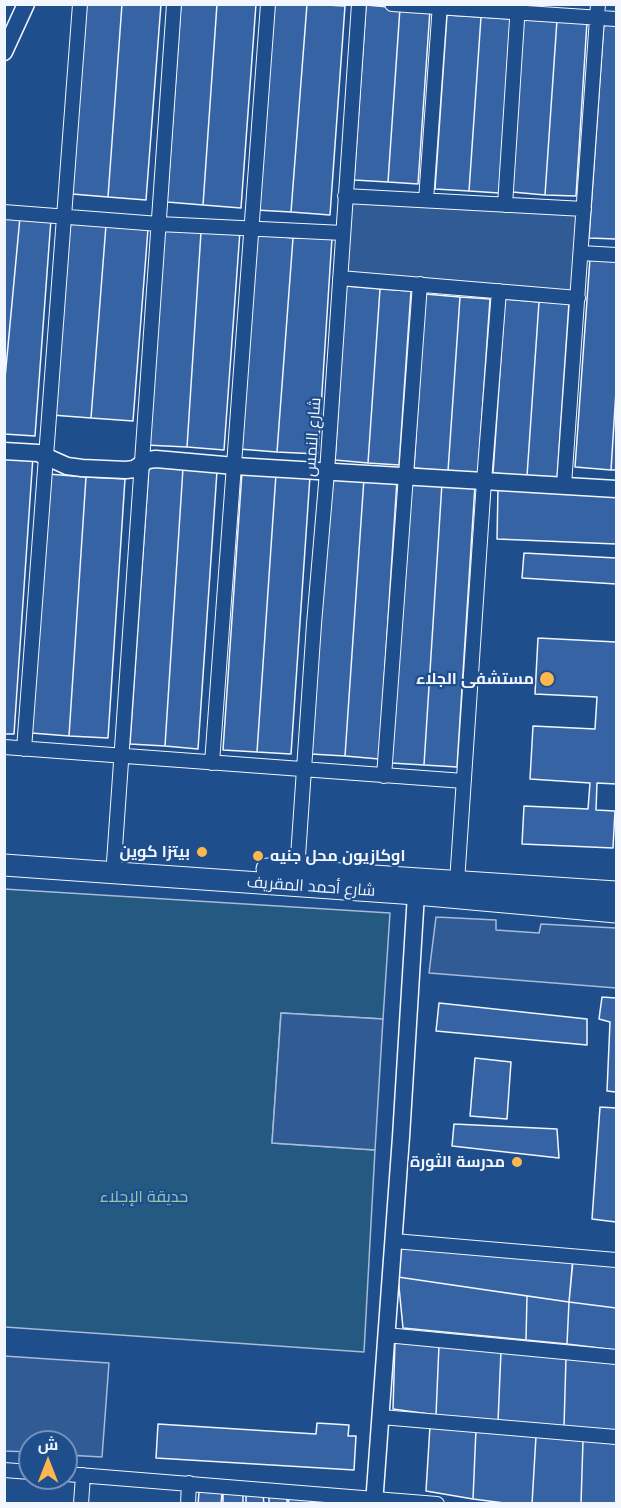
<!DOCTYPE html>
<html>
<head>
<meta charset="utf-8">
<style>
  body { margin:0 }
  #map { position:relative; width:621px; height:1508px; overflow:hidden; background:#1f4e8c; font-family:"Noto Sans",Cairo,sans-serif }
  canvas { display:block }
  .frame { position:absolute; inset:0; border:6px solid #f2f6ff; pointer-events:none }
  .north { position:absolute; left:18px; top:1430px; width:60px; height:60px; box-sizing:border-box; background:#1f4e8c; border:2px solid #7391ba; border-radius:50%; rotate:0deg; font-size:16px; font-weight:700; line-height:24px; text-align:center; color:#f2f6ff }
  .north::after { content:''; display:block; margin:auto; width:21px; height:27px; background:#ffb74d; clip-path:polygon(50% 0,100% 100%,50% 72%,0 100%) }
</style>
</head>
<body>
<div id="map">
<canvas width="621" height="1508"></canvas>
<div class="frame"></div>
<div class="north">ش</div>
</div>
<script>
const context = document.querySelector('canvas').getContext('2d');
context.lineJoin = 'round';
function fillPath(path, color) {
  context.fillStyle = color;
  context.fill(path, 'evenodd');
}
function shape(rows) {
  const path = new Path2D();
  for (const r of rows) {
    path.moveTo(r[0], r[1]);
    for (let i = 2; i < r.length; i += 2) path.lineTo(r[i], r[i + 1]);
  }
  return path;
}
function trace(path, color, width, dash) {
  context.strokeStyle = color;
  context.lineWidth = width;
  context.lineCap = dash ? 'butt' : 'round';
  context.setLineDash(dash || []);
  context.stroke(path);
}
function write(font, color, halo, rows, align = 'center') {
  context.font = font + ' "Noto Sans",Cairo,sans-serif';
  context.lineWidth = 4.5;
  context.setLineDash([]);
  context.textBaseline = 'middle';
  context.strokeStyle = halo;
  context.fillStyle = color;
  for (const [text, x, y, turn = 0] of rows) {
    context.save();
    context.translate(x, y);
    context.rotate((+turn || 0) * Math.PI / 180);
    context.textAlign = isNaN(turn) ? turn : align;
    if (halo) context.strokeText(text, 0, 0);
    context.fillText(text, 0, 0);
    context.restore();
  }
}
const green = shape([
  [4,889,390,913,383,1019,281,1013,272,1143,375,1150,364,1352,5,1327,4,889]
]);
const parking = shape([
  [346,196,584,210,578,297,340,277,346,196],
  [436,917,496,920,496,930,539,933,541,924,616,928,616,988,429,973,436,917],
  [281,1013,383,1019,375,1150,272,1143,281,1013],
  [4,1356,109,1363,102,1457,66,1455,66,1442,30,1442,30,1452,5,1451,4,1356]
]);
const building = shape([
  [86,4,122,4,108,197,72,194,86,4],
  [122,4,161,4,146,200,108,197,122,4],
  [181,4,217,4,203,205,167,202,181,4],
  [217,4,256,4,241,208,203,205,217,4],
  [271,4,307,4,291,212,256,210,271,4],
  [307,4,345,6,330,215,291,212,307,4],
  [366,5,400,8,388,182,354,180,366,5],
  [400,8,430,10,418,184,388,182,400,8],
  [447,15,481,17,469,191,435,189,447,15],
  [481,17,511,19,499,193,469,191,481,17],
  [523,18,557,20,545,195,512,192,523,18],
  [557,20,587,22,576,196,545,195,557,20],
  [604,22,616,23,616,239,589,238,604,22],
  [4,216,20,217,4,389,4,216],
  [20,217,51,219,35,436,4,434,4,389,20,217],
  [68,222,106,225,91,418,52,415,68,222],
  [106,225,148,229,133,421,91,418,106,225],
  [161,229,201,232,187,447,146,445,161,229],
  [240,231,224,450,187,447,201,232,240,231],
  [254,234,293,238,277,452,239,449,254,234],
  [293,238,332,238,318,454,277,452,293,238],
  [590,258,616,260,616,391,611,470,575,467,590,258],
  [346,286,380,289,368,463,335,460,346,286],
  [380,289,411,291,399,465,368,463,380,289],
  [425,294,460,297,448,471,414,468,425,294],
  [460,297,490,299,478,473,448,471,460,297],
  [505,299,539,302,527,476,493,473,505,299],
  [539,302,569,303,557,478,527,476,539,302],
  [616,391,616,470,611,470,616,391],
  [4,454,33,456,14,734,4,734,4,454],
  [149,466,183,468,165,746,130,744,149,466],
  [183,468,217,471,198,749,165,746,183,468],
  [242,472,276,474,257,752,223,750,242,472],
  [48,474,86,477,69,736,31,733,48,474],
  [276,474,310,476,291,754,257,752,276,474],
  [330,476,364,478,345,756,311,754,330,476],
  [86,477,125,479,108,738,69,736,86,477],
  [364,478,397,480,379,759,345,756,364,478],
  [409,481,442,483,424,765,391,763,409,481],
  [442,483,475,485,457,767,424,765,442,483],
  [498,488,616,495,616,544,497,539,498,488],
  [524,553,616,558,616,584,522,578,524,553],
  [538,638,616,642,616,784,597,783,596,810,615,811,613,848,522,844,524,806,588,809,590,783,530,779,533,726,595,729,597,697,535,694,538,638],
  [602,997,616,998,616,1092,607,1091,610,1022,599,1019,602,997],
  [439,1003,587,1019,587,1045,436,1031,439,1003],
  [475,1058,511,1062,507,1119,470,1116,475,1058],
  [600,1107,616,1108,616,1222,592,1219,600,1107],
  [454,1124,557,1129,559,1158,452,1146,454,1124],
  [398,1246,573,1261,569,1302,398,1277,398,1246],
  [573,1257,616,1260,616,1308,569,1302,573,1257],
  [398,1277,527,1296,526,1340,403,1328,398,1277],
  [527,1296,569,1302,567,1344,526,1340,527,1296],
  [569,1302,616,1308,616,1350,567,1344,569,1302],
  [395,1341,439,1345,436,1415,393,1409,395,1341],
  [439,1345,501,1351,498,1422,436,1415,439,1345],
  [501,1351,566,1357,564,1427,498,1422,501,1351],
  [566,1357,616,1361,616,1432,564,1427,566,1357],
  [317,1423,349,1425,348,1436,356,1436,354,1470,156,1458,158,1424,316,1434,317,1423],
  [430,1426,476,1429,473,1499,426,1491,430,1426],
  [476,1429,536,1436,532,1504,512,1504,473,1499,476,1429],
  [536,1436,583,1440,581,1504,532,1504,536,1436],
  [583,1440,616,1442,616,1504,581,1504,583,1440],
  [199,1492,222,1493,221,1504,198,1504,199,1492],
  [223,1492,243,1494,243,1504,223,1504,223,1492],
  [246,1495,263,1495,264,1504,246,1504,246,1495],
  [269,1495,287,1495,287,1504,269,1504,269,1495],
  [288,1496,312,1498,311,1504,289,1504,288,1496]
]);
const minor = shape([
  [392,4,616,19],
  [345,196,584,209],
  [426,200,440,4],
  [505,205,518,4],
  [4,212,159,224,343,233],
  [581,253,616,255],
  [340,278,578,298],
  [564,485,598,4],
  [4,747,464,781],
  [24,749,80,4],
  [212,763,268,4],
  [384,776,420,284],
  [114,862,174,4],
  [297,871,314,624,327,472,359,4],
  [457,882,484,481,499,291],
  [394,1241,616,1260],
  [386,1335,616,1357],
  [381,1417,616,1437],
  [4,1470,30,1472],
  [66,1474,437,1504],
  [81,1504,83,1475],
  [188,1504,189,1483]
]);
const tertiary = shape([
  [4,52,26,4],
  [4,451,38,453,67,466,82,468,126,470,134,469,148,460,156,459,235,466,616,489],
  [374,1504,401,1137,416,894]
]);
const trunk = shape([
  [4,865,416,894,616,912],
  [267,869,616,892]
]);
const markers = [
  [547,679,8,"#ffb74d"],
  [202,852,6,"#ffb74d"],
  [258,856,6,"#ffb74d"],
  [517,1162,6,"#ffb74d"]
];
const streetNames = [
  ["شارع النمس",313,437,-86],
  ["شارع أحمد المقريف",311,887,4]
];
const poiNames = [
  ["مستشفى الجلاء",534,679],
  ["بيتزا كوين",190,852],
  ["اوكازيون محل جنيه",270,856,"left"],
  ["مدرسة الثورة",505,1162]
];
const parkNames = [
  ["حديقة الإجلاء",144,1197]
];
fillPath(green, '#245a82');
trace(green, '#a8bbd7', 1.5);
fillPath(parking, '#305b95');
trace(parking, '#a8bbd7', 1.5);
fillPath(building, '#3563a3');
trace(building, '#f2f6ff', 1.5);
trace(minor, '#f2f6ff', 16);
trace(tertiary, '#f2f6ff', 19);
trace(trunk, '#f2f6ff', 23);
trace(minor, '#1f4e8c', 14);
trace(tertiary, '#1f4e8c', 16);
trace(trunk, '#1f4e8c', 21);
for (const [x, y, r, color] of markers) {
  const dot = new Path2D();
  dot.arc(x, y, r, 0, 2 * Math.PI);
  context.fillStyle = color;
  context.fill(dot);
  trace(dot, '#1f4e8c', 2);
}
write('16px', '#f2f6ff', '#1f4e8c', streetNames);
write('bold 16px', '#f2f6ff', '#1f4e8c', poiNames, 'right');
write('16px', '#97c8a6', '#1f4e8c', parkNames);
</script>
</body>
</html>
